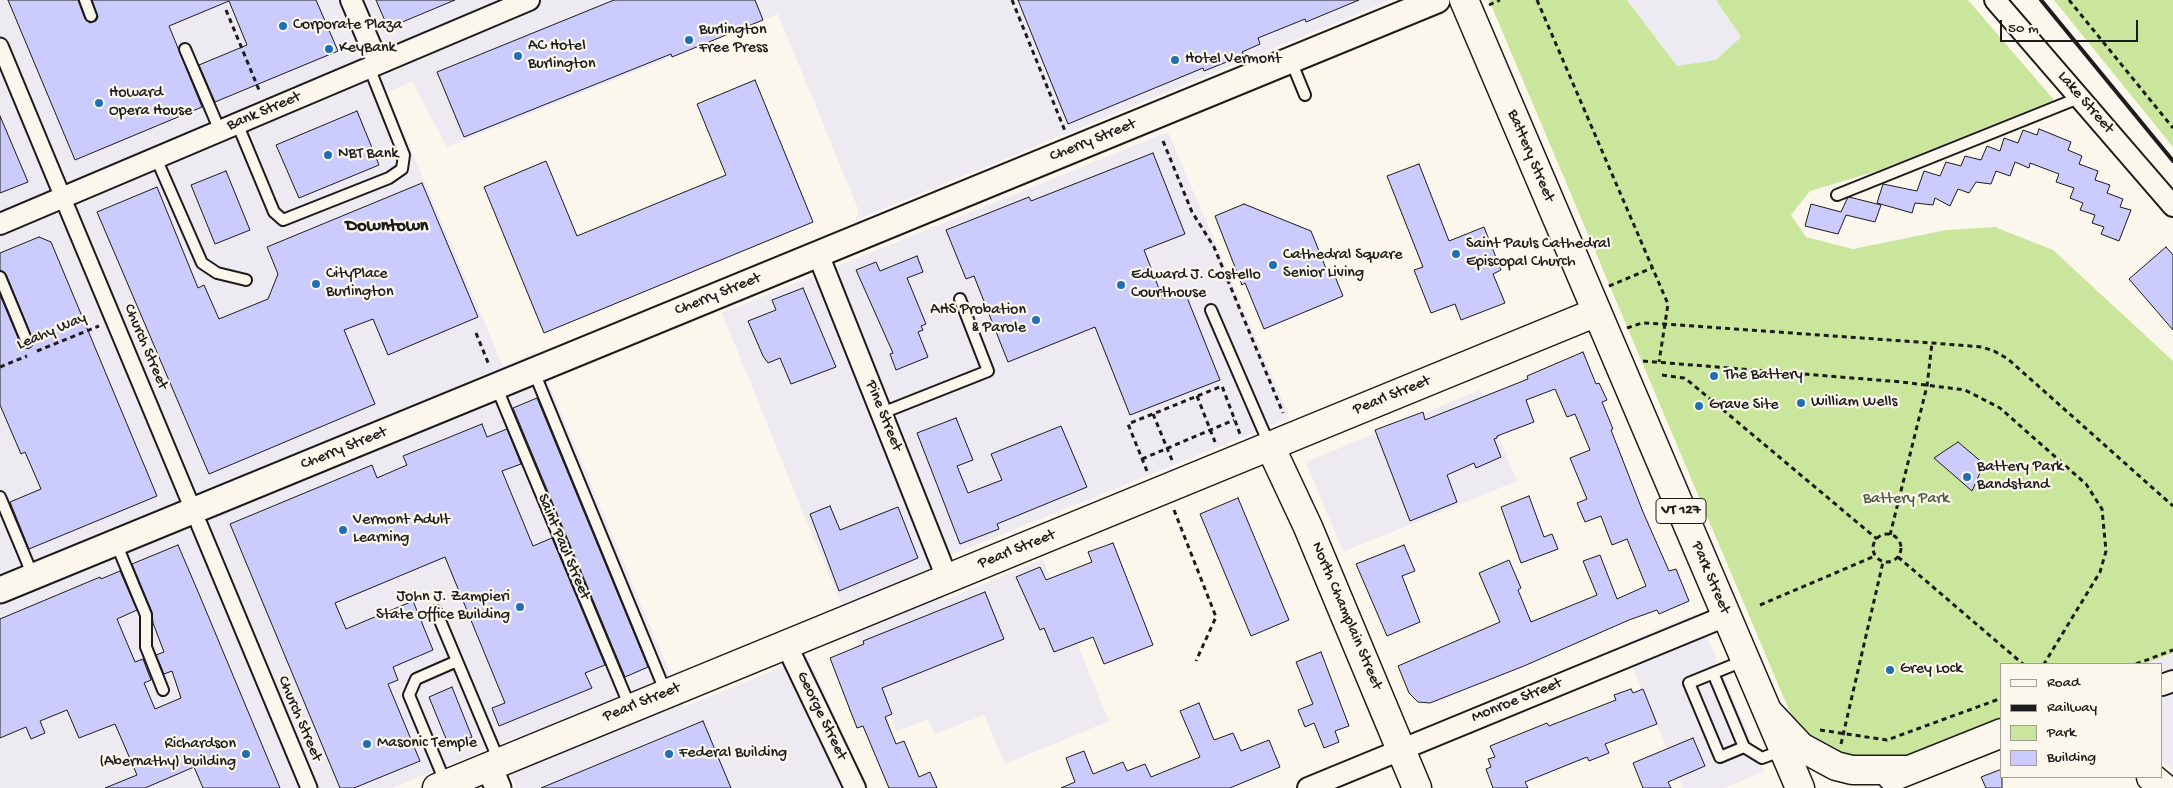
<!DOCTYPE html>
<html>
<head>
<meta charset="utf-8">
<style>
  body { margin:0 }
  #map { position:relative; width:2173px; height:788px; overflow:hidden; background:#fbf7ec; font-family:"Gochi Hand",sans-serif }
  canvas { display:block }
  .legend { position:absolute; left:2000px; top:663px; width:162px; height:115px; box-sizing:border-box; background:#fbf7ec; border:1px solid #a29f99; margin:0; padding:6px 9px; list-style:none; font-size:15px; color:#1c1c1c }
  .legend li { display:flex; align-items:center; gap:10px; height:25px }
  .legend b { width:25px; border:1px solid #a29f99 }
  .scale { position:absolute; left:2000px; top:20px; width:138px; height:22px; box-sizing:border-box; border:2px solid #1c1c1c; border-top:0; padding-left:6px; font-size:15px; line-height:18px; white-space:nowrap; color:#1c1c1c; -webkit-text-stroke:4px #fbf7ec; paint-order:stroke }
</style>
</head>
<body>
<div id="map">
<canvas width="2173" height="788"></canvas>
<ul class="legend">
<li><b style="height:6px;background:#fbf7ec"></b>Road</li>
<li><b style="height:6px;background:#1c1c1c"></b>Railway</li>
<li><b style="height:14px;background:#cae69d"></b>Park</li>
<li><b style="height:14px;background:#cbcbfd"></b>Building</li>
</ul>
<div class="scale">50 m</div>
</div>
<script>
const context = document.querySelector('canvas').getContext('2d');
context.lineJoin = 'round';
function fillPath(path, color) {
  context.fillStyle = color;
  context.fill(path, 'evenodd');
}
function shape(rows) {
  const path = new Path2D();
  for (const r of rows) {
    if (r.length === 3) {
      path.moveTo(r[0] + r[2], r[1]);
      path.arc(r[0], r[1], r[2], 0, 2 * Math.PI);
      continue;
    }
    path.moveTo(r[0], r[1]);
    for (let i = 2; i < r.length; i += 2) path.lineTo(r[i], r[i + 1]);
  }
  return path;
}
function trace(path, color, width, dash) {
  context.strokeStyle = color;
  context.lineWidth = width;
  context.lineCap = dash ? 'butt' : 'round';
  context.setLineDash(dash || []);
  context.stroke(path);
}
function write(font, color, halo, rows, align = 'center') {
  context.font = font + ' "Gochi Hand",sans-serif';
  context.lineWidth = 4.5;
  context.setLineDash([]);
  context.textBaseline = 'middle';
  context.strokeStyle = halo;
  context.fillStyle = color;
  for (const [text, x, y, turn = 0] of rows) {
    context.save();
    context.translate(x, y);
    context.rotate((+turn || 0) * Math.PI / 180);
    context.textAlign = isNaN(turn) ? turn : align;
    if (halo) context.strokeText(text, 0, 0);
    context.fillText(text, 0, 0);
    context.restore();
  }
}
const built = shape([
  [0,0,1391,0,856,220,858,209,778,14,447,147,412,81,387,93,503,366,536,352,684,707,808,657,868,788,516,788,511,777,516,737,392,788,0,788],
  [1627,0,1716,0,1741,37,1716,60,1677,66],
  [1168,132,1290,418,928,564,943,601,1043,559,1109,721,1005,764,984,715,935,734,928,719,897,732,813,537,722,313],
  [1480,390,1517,481,1343,552,1306,462],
  [1697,613,1764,771,1724,788,1683,788,1623,644],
  [2173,653,2173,771,2162,761,2162,664,2144,664]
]);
const green = shape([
  [1489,0,1627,0,1677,66,1716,60,1741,37,1716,0,1968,0,2054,100,1877,171,1810,191,1791,215,1806,237,1853,249,1946,230,1995,227,2053,250,2173,361,2173,653,2144,664,2002,664,2002,718,1903,756,1880,761,1825,754,1797,727,1783,696],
  [2054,0,2173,0,2173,147]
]);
const building = shape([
  [8,0,78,0,85,19,90,23,96,21,98,17,92,0,316,0,338,51,215,102,199,65,247,45,229,1,169,26,202,107,75,160,8,0],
  [376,0,455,0,388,28,376,0],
  [614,0,755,0,763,20,672,57,671,54,464,137,437,72,614,0],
  [1018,0,1359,0,1306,22,1305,19,1258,38,1260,44,1242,52,1244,55,1204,71,1203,68,1068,124,1018,0],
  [755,80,813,222,544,333,484,187,546,161,577,236,726,175,697,104,755,80],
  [357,111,379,165,299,198,276,145,357,111],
  [0,116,28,182,0,193,0,116],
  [2039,129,2071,142,2068,150,2082,156,2079,164,2098,171,2095,180,2110,185,2107,193,2123,199,2120,207,2131,210,2119,241,2101,234,2104,227,2092,223,2095,215,2080,210,2083,203,2070,198,2074,188,2056,182,2059,174,2030,163,2029,168,2015,162,2010,176,1996,171,1991,184,1976,182,1969,193,1958,189,1950,206,1935,198,1933,205,1915,203,1912,213,1877,203,1883,184,1917,191,1924,171,1940,176,1946,162,1961,166,1965,156,1981,160,1987,146,2000,151,2004,138,2018,143,2023,130,2037,135,2039,129],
  [1153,153,1185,234,1144,250,1163,299,1184,290,1220,380,1130,415,1095,327,1008,362,974,276,966,279,946,230,1029,197,1031,201,1153,153],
  [1419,164,1449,241,1484,227,1501,270,1493,274,1505,303,1461,320,1455,304,1431,313,1414,270,1423,267,1387,176,1419,164],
  [226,171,250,230,215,244,191,185,226,171],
  [422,183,478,317,388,355,373,319,344,330,375,404,209,474,97,212,157,187,198,288,204,285,219,319,268,299,278,274,267,247,422,183],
  [1849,197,1881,205,1875,222,1846,215,1838,234,1805,226,1811,204,1841,212,1847,199,1849,197],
  [1244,204,1311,231,1327,271,1332,269,1343,296,1264,329,1245,283,1242,285,1215,216,1244,204],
  [39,237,51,242,157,496,29,549,10,502,41,489,25,452,21,454,0,405,0,295,21,345,29,348,34,342,6,274,0,270,0,253,39,237],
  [2166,247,2173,255,2173,330,2129,279,2166,247],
  [917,256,923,272,907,278,926,324,921,326,923,330,918,332,928,357,896,370,890,354,893,353,856,270,876,262,880,271,917,256],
  [803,288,836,367,791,384,780,358,768,363,763,356,748,321,776,310,772,300,803,288],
  [1583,352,1596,384,1599,383,1607,400,1602,402,1613,429,1611,430,1643,512,1669,571,1676,569,1689,601,1659,614,1657,610,1629,620,1524,666,1430,703,1418,702,1409,693,1398,666,1500,622,1479,573,1509,560,1521,588,1518,590,1531,622,1597,595,1583,561,1600,555,1617,599,1646,586,1627,539,1612,545,1601,516,1585,522,1577,503,1587,499,1570,458,1590,450,1575,414,1567,417,1555,389,1526,400,1534,422,1497,436,1497,438,1494,439,1501,457,1476,468,1474,463,1447,475,1457,502,1410,521,1375,430,1423,412,1425,420,1528,379,1527,376,1583,352],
  [537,398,648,667,625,677,513,408,537,398],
  [956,418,973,460,957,466,968,493,1002,480,991,454,1061,426,1087,487,997,524,999,529,960,544,917,433,956,418],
  [482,424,487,437,507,429,521,464,502,471,533,546,552,538,605,665,585,673,592,688,499,726,492,708,505,703,445,557,335,603,346,629,413,601,433,650,393,667,398,680,388,684,420,761,354,788,340,788,230,524,372,465,377,478,407,465,403,456,482,424],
  [1958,442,1984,464,1972,491,1934,458,1958,442],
  [1529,496,1544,537,1552,534,1558,549,1521,563,1501,507,1529,496],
  [1238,498,1289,620,1251,636,1200,514,1238,498],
  [830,506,840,530,898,507,918,558,839,591,810,514,830,506],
  [1113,543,1153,645,1104,664,1093,637,1054,652,1044,628,1040,630,1016,577,1040,567,1046,580,1092,562,1088,552,1113,543],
  [178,545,199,594,280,788,203,788,194,767,145,788,105,788,137,775,115,724,79,738,67,710,40,721,45,733,31,739,26,727,0,738,0,619,100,577,101,579,120,571,137,610,117,619,135,662,143,659,151,680,144,683,155,709,181,698,172,671,164,674,156,655,164,652,153,623,152,612,132,564,178,545],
  [1404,545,1415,571,1402,576,1420,622,1387,636,1356,564,1404,545],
  [985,592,1004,639,882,688,892,714,885,717,896,744,904,741,919,777,930,772,937,788,889,788,863,726,857,728,830,658,864,644,863,641,985,592],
  [1321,652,1349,726,1335,731,1339,742,1324,748,1314,723,1305,727,1298,710,1313,704,1296,662,1321,652],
  [452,687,472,737,449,746,429,697,452,687],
  [1631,689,1633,693,1643,689,1657,724,1605,744,1609,753,1589,761,1587,757,1525,782,1528,788,1493,788,1486,769,1491,767,1488,759,1495,757,1490,746,1547,723,1549,726,1616,700,1614,695,1631,689],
  [1199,703,1214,740,1233,733,1241,751,1269,740,1280,767,1230,788,1061,788,1075,782,1066,758,1084,751,1093,774,1123,762,1127,771,1145,764,1151,777,1200,757,1180,711,1199,703],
  [703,721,731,788,541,788,703,721],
  [1693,738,1705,766,1668,782,1671,788,1643,788,1633,763,1693,738],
  [2002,769,2002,788,1986,788,1981,777,2002,769]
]);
const path = shape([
  [1012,0,1065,131],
  [1537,0,1668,304,1659,362],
  [2069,0,2173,128],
  [1489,5,1500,0],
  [226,10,259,90],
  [1163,141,1192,212,1214,247,1283,413],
  [1609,286,1652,268],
  [1627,328,1642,323,1665,324,1932,343,1982,347,1994,351,2008,359,2173,506],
  [476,333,489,365],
  [37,351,99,326],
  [1643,361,1902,382,1965,390,2000,408,2086,484,2102,509,2106,551,2100,572,2044,664],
  [0,367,27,356],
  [1662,375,1684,378,1691,383,1877,539],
  [1197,396,1215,442],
  [1153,414,1172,460],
  [1142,459,1234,420],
  [1147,471,1128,424,1222,386,1240,434],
  [1174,510,1216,617,1196,661],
  [1887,548,14],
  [1890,535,1927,386,1932,343],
  [1898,557,2023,664],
  [1760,605,1875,556],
  [2136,664,2173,650],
  [1820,730,1887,740,2002,698],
  [1841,744,1883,562]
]);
const service = shape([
  [85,0,91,16],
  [185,49,220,131],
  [1291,61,1305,95],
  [237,123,274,212,283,220,389,178,402,169,404,155,369,67],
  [156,158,202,263,217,273,246,280],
  [1837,195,2081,97],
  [0,277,27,342],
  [1211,310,1269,444],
  [534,372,666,693],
  [496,386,630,707],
  [882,413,988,371,960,299],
  [0,497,33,576],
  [116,543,146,615,146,647,163,690],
  [436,611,499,761],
  [1743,661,1689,683,1720,757,1744,747,1762,758,1783,750],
  [1713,673,1744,747],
  [446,784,409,695,416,679,457,661]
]);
const pedestrian = shape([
  [0,46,59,188],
  [67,208,189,500],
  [199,524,309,788]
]);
const minor = shape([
  [351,0,378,63],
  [1995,0,2173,206],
  [0,224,529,0],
  [818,254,947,578],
  [786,644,855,788],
  [2162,685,2173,681],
  [1308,788,1726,616]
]);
const tertiary = shape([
  [0,590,1437,0],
  [489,766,498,788]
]);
const secondary = shape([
  [1770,714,1801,747,1836,766,1852,770,1908,770],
  [1892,777,2002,733],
  [2151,777,2164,788],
  [437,788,1270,446]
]);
const primary = shape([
  [1464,0,1800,788],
  [1417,788,1308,527,1270,446,1597,312]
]);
const rail = shape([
  [2041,0,2173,161]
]);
const markers = [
  [283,26,5,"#1f6fb2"],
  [689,40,5,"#1f6fb2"],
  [329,49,5,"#1f6fb2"],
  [518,56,5,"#1f6fb2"],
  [1175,60,5,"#1f6fb2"],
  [99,103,5,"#1f6fb2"],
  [328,155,5,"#1f6fb2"],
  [1456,254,5,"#1f6fb2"],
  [1273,265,5,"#1f6fb2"],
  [316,284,5,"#1f6fb2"],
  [1121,285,5,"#1f6fb2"],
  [1036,320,5,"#1f6fb2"],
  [1714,376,5,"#1f6fb2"],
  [1801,403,5,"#1f6fb2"],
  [1699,406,5,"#1f6fb2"],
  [1967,477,5,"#1f6fb2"],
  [343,530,5,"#1f6fb2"],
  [520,607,5,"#1f6fb2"],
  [1890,670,5,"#1f6fb2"],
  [367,744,5,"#1f6fb2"],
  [246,754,5,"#1f6fb2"],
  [669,754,5,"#1f6fb2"]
];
const shields = [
  [1681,511,50]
];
const shieldNames = [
  ["VT 127",1681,511]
];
const poiNames = [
  ["Corporate Plaza",293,26],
  ["Burlington",699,31],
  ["Free Press",699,49],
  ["AC Hotel",528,47],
  ["Burlington",528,65],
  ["KeyBank",339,49],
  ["Hotel Vermont",1185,60],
  ["Howard",109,94],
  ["Opera House",109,112],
  ["NBT Bank",338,155],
  ["Saint Pauls Cathedral",1466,245],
  ["Episcopal Church",1466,263],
  ["Cathedral Square",1283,256],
  ["Senior Living",1283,274],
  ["CityPlace",326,275],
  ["Burlington",326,293],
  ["Edward J. Costello",1131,276],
  ["Courthouse",1131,294],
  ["AHS Probation",1026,311,"right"],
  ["& Parole",1026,329,"right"],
  ["The Battery",1724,376],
  ["William Wells",1811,403],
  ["Grave Site",1709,406],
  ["Battery Park",1977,468],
  ["Bandstand",1977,486],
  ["Vermont Adult",353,521],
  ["Learning",353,539],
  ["John J. Zampieri",510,598,"right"],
  ["State Office Building",510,616,"right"],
  ["Grey Lock",1900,670],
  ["Masonic Temple",377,744],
  ["Richardson",236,745,"right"],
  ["(Abernathy) building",236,763,"right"],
  ["Federal Building",679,754]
];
const streetNames = [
  ["Lake Street",2085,103,49],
  ["Bank Street",264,112,-23],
  ["Cherry Street",1093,141,-22],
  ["Battery Street",1530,156,67],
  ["Cherry Street",718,295,-22],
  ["Leahy Way",52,332,-23],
  ["Church Street",145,347,67],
  ["Pearl Street",1392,396,-22],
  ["Pine Street",883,416,68],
  ["Cherry Street",344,449,-22],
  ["Saint Paul Street",563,547,67],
  ["Pearl Street",1017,550,-22],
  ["Park Street",1710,578,67],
  ["North Champlain Street",1346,616,67],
  ["Monroe Street",1517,701,-22],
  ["Pearl Street",642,703,-22],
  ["George Street",821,716,64],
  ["Church Street",299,719,67]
];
const parkNames = [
  ["Battery Park",1906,500]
];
const neighbourhoodNames = [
  ["Downtown",387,227]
];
fillPath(built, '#edeaf1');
fillPath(green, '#cae69d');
fillPath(building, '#cbcbfd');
trace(building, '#1c1c1c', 1);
trace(service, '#1c1c1c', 14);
trace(pedestrian, '#1c1c1c', 19);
trace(minor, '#1c1c1c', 24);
trace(tertiary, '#1c1c1c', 29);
trace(secondary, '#1c1c1c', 31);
trace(primary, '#1c1c1c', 31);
trace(path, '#1c1c1c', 3, [5, 4]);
trace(service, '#fbf7ec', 10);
trace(pedestrian, '#fbf7ec', 15);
trace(minor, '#fbf7ec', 20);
trace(tertiary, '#fbf7ec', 25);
trace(secondary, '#fbf7ec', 28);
trace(primary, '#fbf7ec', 28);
trace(rail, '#1c1c1c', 4);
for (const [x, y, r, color] of markers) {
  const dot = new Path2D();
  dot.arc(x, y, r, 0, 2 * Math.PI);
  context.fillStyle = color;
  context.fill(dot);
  trace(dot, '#fbf7ec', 2);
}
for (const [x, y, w] of shields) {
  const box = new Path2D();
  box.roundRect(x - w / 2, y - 12.5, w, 25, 4);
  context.fillStyle = '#fbf7ec';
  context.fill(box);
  trace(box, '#1c1c1c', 1);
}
write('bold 15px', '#1c1c1c', null, shieldNames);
write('16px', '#1c1c1c', '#fbf7ec', poiNames, 'left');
write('16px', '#1c1c1c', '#fbf7ec', streetNames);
write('16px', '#505943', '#fbf7ec', parkNames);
write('bold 18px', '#1c1c1c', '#fbf7ec', neighbourhoodNames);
</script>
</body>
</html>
